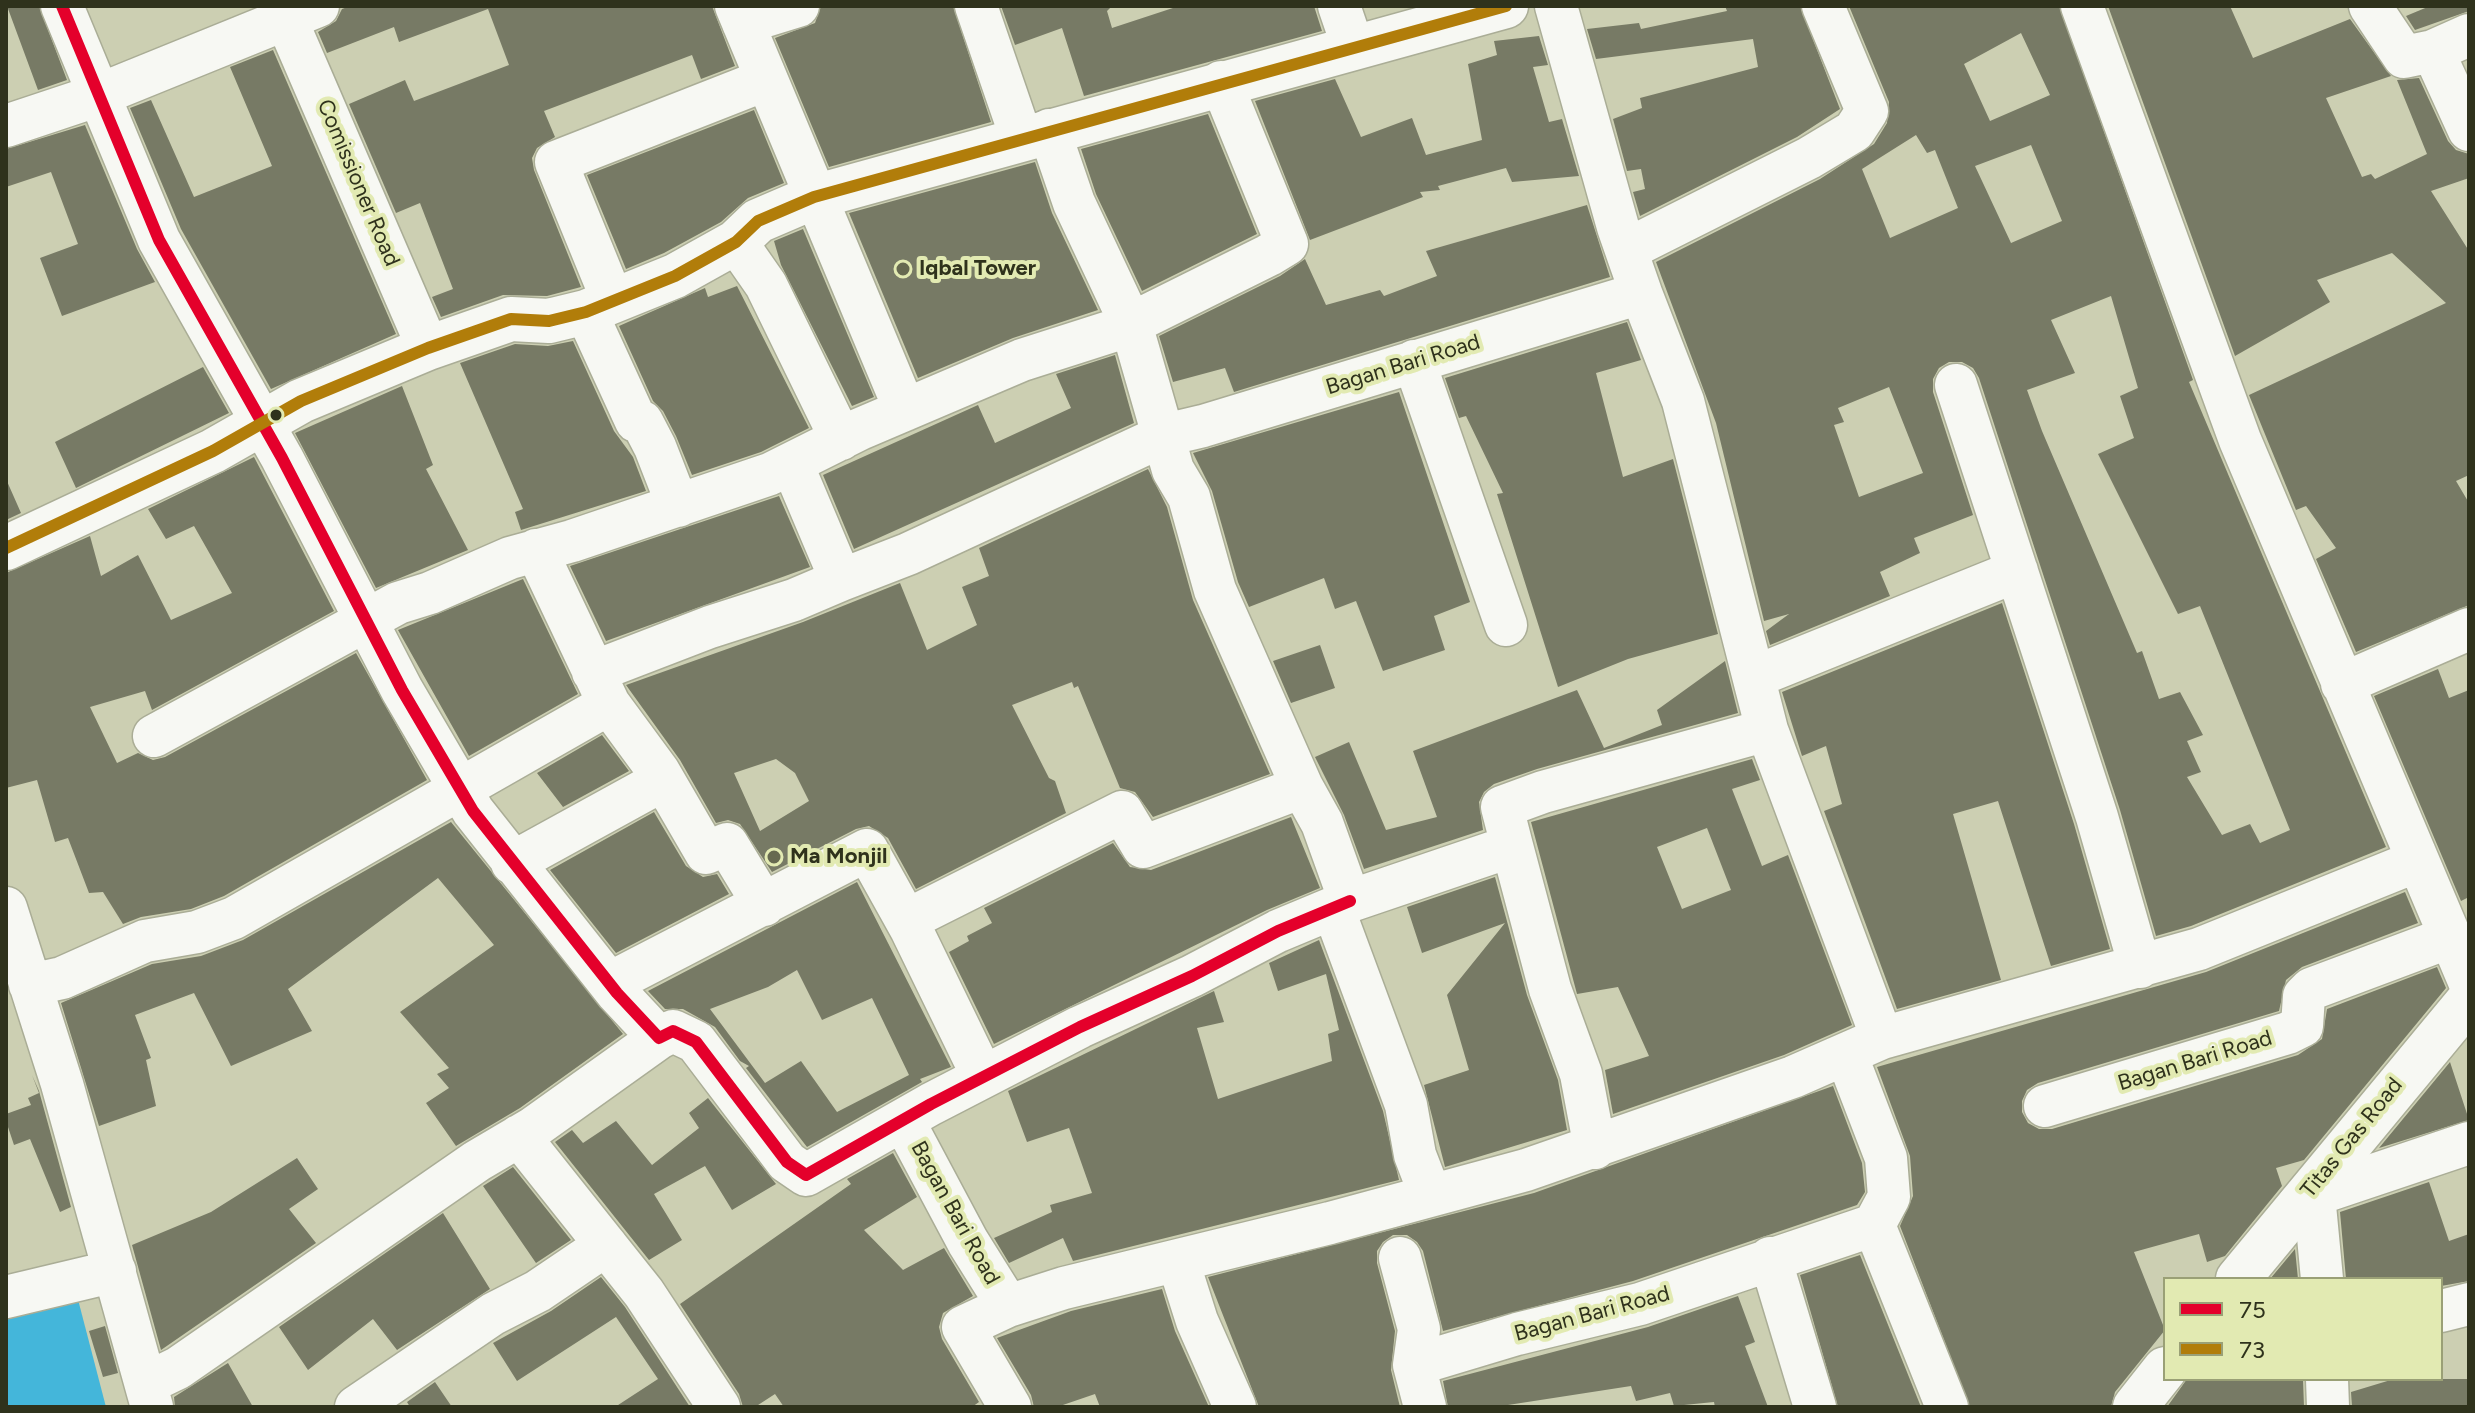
<!DOCTYPE html>
<html>
<head>
<meta charset="utf-8">
<style>
  body { margin:0 }
  #map { position:relative; width:2475px; height:1413px; overflow:hidden; background:#cccfb2; font-family:Figtree,sans-serif }
  canvas { display:block }
  .frame { position:absolute; inset:0; border:8px solid #2f321c; pointer-events:none }
  .legend { position:absolute; left:2163px; top:1277px; width:280px; height:104px; box-sizing:border-box; background:#e2eab2; border:2px solid #9aa076; margin:0; padding:10px 14px; list-style:none; font-size:24px; color:#2f321c }
  .legend li { display:flex; align-items:center; gap:16px; height:40px }
  .legend b { width:40px; border:2px solid #9aa076 }
</style>
</head>
<body>
<div id="map">
<canvas width="2475" height="1413"></canvas>
<div class="frame"></div>
<ul class="legend">
<li><b style="height:10px;background:#e4002b"></b>75</li>
<li><b style="height:10px;background:#b17d0a"></b>73</li>
</ul>
</div>
<script>
const context = document.querySelector('canvas').getContext('2d');
context.lineJoin = 'round';
function fillPath(path, color) {
  context.fillStyle = color;
  context.fill(path, 'evenodd');
}
function shape(rows) {
  const path = new Path2D();
  for (const r of rows) {
    path.moveTo(r[0], r[1]);
    for (let i = 2; i < r.length; i += 2) path.lineTo(r[i], r[i + 1]);
  }
  return path;
}
function trace(path, color, width, dash) {
  context.strokeStyle = color;
  context.lineWidth = width;
  context.lineCap = dash ? 'butt' : 'round';
  context.setLineDash(dash || []);
  context.stroke(path);
}
function write(font, color, halo, rows, align = 'center') {
  context.font = font + ' Figtree,sans-serif';
  context.lineWidth = 8;
  context.setLineDash([]);
  context.textBaseline = 'middle';
  context.strokeStyle = halo;
  context.fillStyle = color;
  for (const [text, x, y, turn = 0] of rows) {
    context.save();
    context.translate(x, y);
    context.rotate((+turn || 0) * Math.PI / 180);
    context.textAlign = isNaN(turn) ? turn : align;
    if (halo) context.strokeText(text, 0, 0);
    context.fillText(text, 0, 0);
    context.restore();
  }
}
const water = shape([
  [75,1288,106,1407,6,1407,6,1312]
]);
const building = shape([
  [7,6,39,6,67,80,38,90],
  [350,6,712,6,735,66,701,79,692,55,544,111,555,137,537,148,532,158,534,170,581,287,547,296,503,295,441,317,432,297,453,289,420,203,396,213,349,104,405,80,414,101,509,65,488,9,399,42,394,27,327,53,318,32,336,21,342,9],
  [821,6,953,6,991,122,829,167,775,38,815,23],
  [1001,6,1112,6,1107,11,1112,28,1179,6,1314,6,1322,31,1084,96,1062,28,1015,45],
  [1725,6,1800,6,1840,109,1797,137,1640,216,1633,192,1645,189,1641,169,1627,171,1613,119,1642,108,1640,98,1758,67,1753,39,1596,59,1587,29,1639,23,1641,29,1727,11],
  [1849,6,2059,6,2193,380,2189,382,2386,847,2191,926,2156,936,2120,810,1979,378,1973,368,1962,362,1949,362,1939,368,1933,379,1933,392,1973,515,1914,538,1920,553,1880,572,1890,596,1770,645,1766,631,1789,614,1764,621,1716,423,1656,262,1820,179,1874,144,1887,123,1889,102],
  [2021,33,2050,95,1990,121,1964,64],
  [1916,135,1927,153,1935,150,1958,208,1890,238,1862,169],
  [2031,145,2062,221,2011,243,1975,166],
  [2111,296,2138,388,2120,396,2134,438,2098,454,2178,614,2200,606,2290,830,2260,843,2250,824,2222,835,2187,777,2201,772,2187,741,2203,735,2180,692,2159,699,2142,651,2137,653,2042,431,2027,390,2075,373,2051,320],
  [1889,387,1923,473,1859,497,1834,425,1844,422,1838,408],
  [2108,6,2230,6,2253,58,2350,19,2391,76,2326,98,2362,177,2371,174,2375,179,2427,154,2397,80,2419,78,2448,141,2456,150,2469,154,2469,178,2431,191,2469,251,2469,475,2456,481,2469,503,2469,605,2356,652,2316,559,2336,548,2306,506,2296,510,2249,395,2446,303,2392,253,2317,280,2330,302,2235,356],
  [2430,6,2469,6,2469,11,2415,30,2406,16],
  [1539,36,1548,65,1533,67,1549,122,1562,119,1579,176,1512,182,1506,168,1438,186,1440,190,1420,192,1423,197,1310,240,1255,101,1335,79,1361,137,1412,118,1426,155,1482,140,1468,64,1497,55,1494,41],
  [273,50,396,334,271,389,181,229,130,108,151,100,194,197,272,166,230,67],
  [754,110,784,183,748,198,721,222,664,253,626,269,587,175],
  [1208,114,1257,234,1142,291,1096,194,1081,149],
  [85,125,137,249,155,282,62,316,40,258,78,244,51,172,6,187,6,149],
  [1035,162,1052,213,1098,310,1013,338,918,378,849,213],
  [1587,205,1610,277,1234,392,1225,368,1173,382,1159,336,1280,276,1305,259,1326,305,1380,290,1384,296,1437,276,1426,251],
  [803,229,874,397,852,406,781,265,774,241],
  [737,286,809,428,761,452,692,475,676,436,663,411,653,401,619,326,705,288,708,297],
  [1627,322,1641,360,1596,373,1623,477,1673,459,1718,634,1628,659,1558,687,1497,494,1503,493,1466,416,1459,418,1445,378],
  [573,341,614,431,633,457,646,491,521,530,515,512,523,509,460,363,515,344,548,346],
  [1115,355,1134,423,854,549,823,475,978,405,995,443,1071,408,1056,374],
  [203,367,229,413,76,488,55,442],
  [402,386,433,465,426,469,468,550,376,588,295,433],
  [1399,392,1470,602,1434,616,1445,650,1383,671,1356,601,1335,609,1324,578,1249,607,1238,582,1212,491,1193,453],
  [254,457,334,611,152,710,145,691,90,707,117,763,138,753,153,760,165,757,356,653,427,780,224,896,191,909,141,917,123,924,103,892,89,893,68,838,55,842,37,780,6,788,6,573,90,536,101,576,138,555,171,620,232,593,194,526,166,539,148,509],
  [1148,469,1167,507,1193,600,1270,774,1153,817,1135,792,1120,788,1078,686,1074,688,1072,682,1012,705,1049,778,1055,781,1066,813,916,889,888,838,869,826,856,829,772,872,740,824,728,820,716,823,680,760,626,685,803,622,900,583,927,650,977,625,962,587,989,576,979,548],
  [776,759,795,773,809,801,760,831,734,773],
  [6,479,21,513,6,520],
  [779,496,810,567,606,641,570,566],
  [523,579,578,694,469,756,398,630],
  [2002,603,2074,824,2110,949,2051,966,1998,801,1953,814,2001,980,1897,1009,1824,811,1842,804,1826,746,1802,756,1782,692],
  [1320,645,1335,688,1291,703,1273,661],
  [1725,661,1738,713,1537,769,1494,784,1484,792,1479,802,1483,830,1364,869,1344,815,1315,757,1349,742,1386,830,1437,817,1413,751,1577,690,1604,748,1662,725,1657,710],
  [2438,669,2449,698,2469,690,2469,897,2461,901,2374,696],
  [602,735,629,771,563,807,537,773],
  [1752,759,1760,780,1732,789,1762,866,1788,855,1852,1025,1784,1055,1613,1114,1605,1070,1649,1056,1618,987,1577,994,1531,822],
  [1707,828,1731,890,1682,909,1657,847],
  [654,812,686,866,703,877,717,874,729,894,616,953,550,870],
  [1291,817,1320,888,1267,910,994,1044,949,952,969,941,967,936,992,923,984,908,1113,843,1130,867,1151,870],
  [451,822,623,1034,520,1108,456,1146,426,1103,449,1088,437,1074,449,1068,400,1012,494,945,438,878,288,989,312,1031,231,1066,194,993,135,1015,151,1058,146,1060,156,1106,99,1126,61,1003,152,964,201,956,243,940],
  [1495,877,1527,995,1558,1080,1567,1130,1445,1167,1424,1085,1469,1070,1447,995,1505,923,1422,953,1407,907],
  [857,882,951,1067,920,1079,922,1082,807,1147,746,1068,749,1066,740,1061,715,1027,683,1009,665,1009,648,991],
  [797,970,822,1020,872,998,909,1075,837,1112,801,1061,765,1083,710,1009,768,987],
  [2405,892,2418,923,2302,967,2286,980,2279,1011,2038,1083,2027,1090,2022,1101,2022,1112,2028,1123,2039,1129,2052,1129,2298,1055,2322,1039,2327,1009,2437,967,2446,988,2304,1160,2276,1168,2282,1186,2225,1256,2207,1262,2199,1234,2134,1252,2165,1330,2115,1392,2111,1407,1970,1407,1900,1226,1913,1196,1910,1156,1877,1067,2206,972],
  [1319,940,1383,1111,1399,1180,1073,1261,1063,1238,1009,1263,994,1238,1052,1212,1050,1205,1092,1193,1069,1128,1027,1142,1008,1091,1214,991,1224,1022,1197,1028,1218,1099,1332,1061,1328,1034,1339,1030,1326,974,1278,991,1269,963],
  [2450,1062,2469,1120,2379,1148],
  [32,1075,39,1091,71,1207,60,1212,30,1139,14,1145,6,1121,6,1114,31,1105,28,1098,39,1093],
  [1833,1086,1862,1163,1865,1192,1857,1205,1633,1281,1443,1331,1423,1251,1417,1242,1407,1235,1393,1235,1383,1242,1377,1251,1377,1263,1395,1331,1391,1370,1400,1407,1259,1407,1208,1277,1534,1193],
  [708,1098,776,1184,732,1210,705,1166,654,1194,682,1240,649,1260,555,1142,572,1130,583,1143,616,1121,652,1165,699,1128,689,1113],
  [893,1153,917,1197,864,1230,903,1270,944,1248,973,1296,943,1313,939,1327,942,1339,979,1402,972,1407,784,1407,775,1394,755,1407,743,1407,739,1394,680,1304,851,1184,847,1179],
  [297,1158,318,1189,289,1209,316,1243,161,1350,132,1245,211,1212],
  [513,1167,571,1240,536,1263,483,1186],
  [2429,1182,2449,1241,2469,1234,2469,1281,2441,1286,2441,1279,2346,1279,2340,1212],
  [443,1213,490,1289,397,1350,373,1319,308,1370,279,1327],
  [2295,1249,2298,1279,2270,1279],
  [1860,1255,1921,1407,1838,1407,1800,1275],
  [601,1277,625,1307,690,1407,615,1407,658,1379,616,1317,517,1381,493,1343,551,1311],
  [1162,1289,1175,1331,1209,1407,1100,1407,1095,1394,1057,1407,1034,1407,1031,1395,997,1338,1071,1311],
  [1738,1296,1755,1342,1745,1346,1768,1407,1715,1407,1714,1402,1674,1406,1670,1393,1636,1401,1631,1386,1495,1407,1448,1407,1443,1381,1648,1327],
  [105,1326,118,1373,103,1377,89,1331],
  [228,1363,253,1407,175,1407,174,1397],
  [2187,1379,2303,1379,2304,1407,2167,1407],
  [2394,1379,2469,1379,2469,1407,2352,1407,2351,1392],
  [435,1382,452,1407,410,1407,407,1402]
]);
const street = shape([
  [62,6,159,240,282,458,402,690,473,811,617,993,659,1038,673,1031,696,1042,787,1162,806,1175,931,1104,1080,1027,1192,976,1278,931,1350,901],
  [736,6,905,410],
  [976,6,1021,137],
  [1339,6,1353,47],
  [2082,6,2240,440,2469,981],
  [2370,6,2404,57,2433,51,2469,35],
  [286,19,428,348],
  [743,23,798,6],
  [2433,51,2469,130],
  [6,126,96,96,318,6],
  [736,242,766,285,841,439],
  [1626,250,1809,158,1854,131,1867,111,1823,6],
  [612,299,556,162,765,80],
  [586,312,636,421,642,422,655,447,678,506],
  [1414,361,1506,625],
  [1956,385,2097,817,2140,967],
  [536,550,609,704,659,772,706,853,727,844,764,905],
  [841,580,908,554,1165,435,1203,426,1641,293,1618,227,1556,6],
  [593,672,710,627,794,600,841,580,792,464],
  [1754,677,2017,571],
  [2342,684,2469,629],
  [1767,730,1882,1038],
  [154,736,398,603,430,593,510,558,572,541,770,474,860,429,1022,360,1122,328,1269,255,1287,244,1221,82],
  [1302,787,1322,823,1350,901,1512,846,1502,807,1543,792,1767,730,1683,401,1641,293],
  [1512,846,1550,989,1581,1074,1595,1148],
  [512,863,663,780],
  [6,908,62,1084,152,1407],
  [1333,908,1406,1105,1415,1155,1430,1194],
  [907,920,1122,812,1143,847,1302,787,1215,590,1189,497,1173,470,1131,324,1074,203,1049,130],
  [610,983,867,850,911,929,983,1077],
  [30,985,62,978,145,941,197,932,234,918,609,704],
  [1846,1054,1886,1158,1889,1197,1874,1225,1947,1407],
  [2045,1106,2288,1033,2302,1026,2304,996,2311,989,2450,937],
  [903,1120,968,1242,1008,1306],
  [519,1136,644,1293,719,1407],
  [2314,1195,2322,1279],
  [2299,1204,2314,1195,2469,1143],
  [1400,1258,1419,1329,1414,1365,1425,1407],
  [1770,1258,1815,1407],
  [1178,1261,1197,1321,1235,1407],
  [6,1297,115,1271],
  [2441,1311,2469,1304],
  [1414,1365,1517,1334,1640,1304,1874,1225],
  [2327,1379,2328,1407],
  [147,1383,178,1368,477,1161,533,1128,659,1038],
  [356,1407,493,1314,538,1291,606,1245],
  [1010,1407,963,1327,1008,1306,1064,1288,1330,1223,1526,1170,1793,1077,1882,1038,2199,949,2417,861]
]);
const secondary = shape([
  [6,548,213,451,301,401,428,348,511,319,549,321,586,312,675,276,736,242,758,221,814,197,1506,6],
  [2238,1279,2469,1000],
  [2135,1407,2165,1369]
]);
const bus1 = shape([
  [62,6,159,240,282,458,402,690,473,811,617,993,659,1038,673,1031,696,1042,787,1162,806,1175,931,1104,1080,1027,1192,976,1278,931,1350,901]
]);
const bus2 = shape([
  [6,548,213,451,301,401,428,348,511,319,549,321,586,312,675,276,736,242,758,221,814,197,1506,6]
]);
const markers = [
  [903,269,8,"#666950"],
  [276,415,7,"#2f321c"],
  [774,857,8,"#666950"]
];
const streetNames = [
  ["Comissioner Road",358,183,67],
  ["Bagan Bari Road",1403,365,-17],
  ["Bagan Bari Road",2195,1061,-17],
  ["Titas Gas Road",2352,1138,-51],
  ["Bagan Bari Road",955,1213,61],
  ["Bagan Bari Road",1592,1314,-15]
];
const poiNames = [
  ["Iqbal Tower",919,269],
  ["Ma Monjil",790,857]
];
fillPath(water, '#44b6da');
fillPath(building, '#777a65');
trace(street, '#aaad96', 45);
trace(secondary, '#aaad96', 47);
trace(street, '#f7f8f3', 42);
trace(secondary, '#f7f8f3', 44);
trace(bus1, '#e4002b', 12);
trace(bus2, '#b17d0a', 12);
for (const [x, y, r, color] of markers) {
  const dot = new Path2D();
  dot.arc(x, y, r, 0, 2 * Math.PI);
  context.fillStyle = color;
  context.fill(dot);
  trace(dot, '#e2eab2', 3);
}
write('22px', '#2f321c', '#e2eab2', streetNames);
write('bold 22px', '#2f321c', '#e2eab2', poiNames, 'left');
</script>
</body>
</html>
